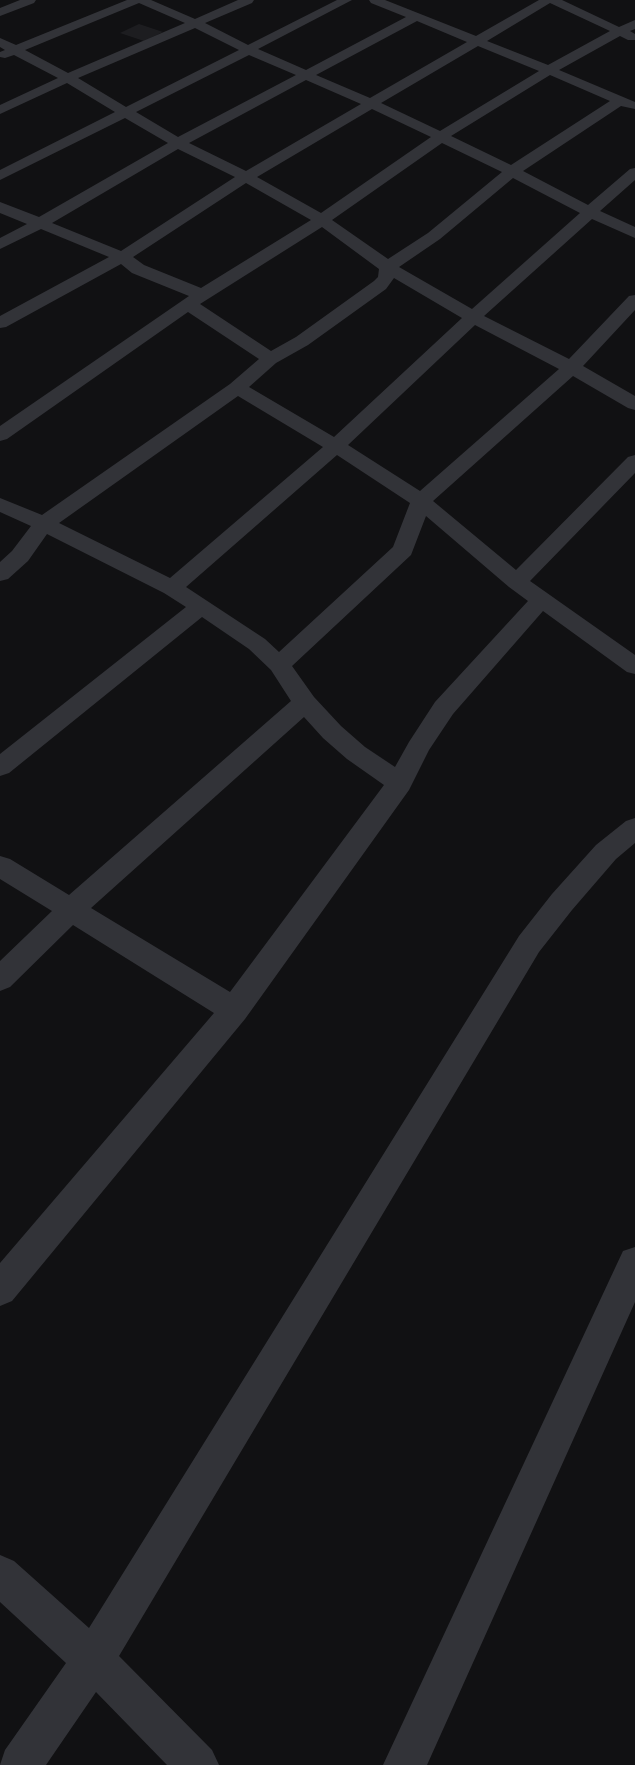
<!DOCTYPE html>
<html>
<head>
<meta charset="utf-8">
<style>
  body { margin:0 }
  canvas { display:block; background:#111113 }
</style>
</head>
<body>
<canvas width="635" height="1765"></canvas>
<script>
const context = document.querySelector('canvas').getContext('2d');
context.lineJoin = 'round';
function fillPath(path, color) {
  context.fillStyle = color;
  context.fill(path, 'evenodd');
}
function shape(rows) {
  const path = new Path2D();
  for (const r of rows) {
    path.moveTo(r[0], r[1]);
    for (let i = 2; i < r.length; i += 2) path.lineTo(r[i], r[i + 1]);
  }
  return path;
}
const built = shape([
  [139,24,163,32,144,41,120,33]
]);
const minor = shape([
  [20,0,36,0,34,3,0,16,0,8,20,0],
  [127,0,151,0,195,19,238,0,254,0,252,3,205,23,248,45,337,0,352,0,258,49,306,70,406,17,371,3,369,0,385,0,476,36,539,0,562,0,619,27,635,20,635,29,630,31,635,34,635,40,628,40,620,36,559,70,635,102,635,109,621,106,523,171,588,205,630,169,635,168,635,180,600,211,635,227,635,238,592,219,484,316,569,359,629,296,635,295,635,310,583,366,635,396,635,410,628,408,573,376,433,501,516,570,628,457,635,455,635,473,530,581,635,655,635,674,627,672,543,611,453,714,429,750,409,790,245,1019,12,1301,0,1306,0,1263,214,1013,73,925,10,987,0,991,0,961,52,911,0,879,0,856,10,859,69,895,291,701,271,670,249,649,202,617,9,773,0,776,0,754,186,607,164,593,47,534,28,561,8,579,0,581,0,562,12,551,31,526,0,512,0,498,42,515,230,384,259,359,188,312,7,439,0,441,0,426,189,296,132,273,121,264,6,327,0,328,0,316,109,257,41,229,0,249,0,238,27,224,0,213,0,202,39,217,168,143,125,118,0,180,0,170,115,112,67,83,0,114,0,105,58,78,14,55,5,58,0,57,0,52,5,50,0,47,0,38,16,45,127,0],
  [139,3,185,23,68,73,25,50,139,3],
  [550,3,610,31,548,65,487,41,550,3],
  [417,21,467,42,370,98,316,75,417,21],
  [195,28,239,50,126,107,78,78,195,28],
  [478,46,539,71,440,131,381,103,478,46],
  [249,55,296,75,178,137,136,112,249,55],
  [550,75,610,101,511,165,451,136,550,75],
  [306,80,361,104,246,171,189,143,306,80],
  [372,109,431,137,321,213,257,177,372,109],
  [442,143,502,172,428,233,388,259,332,220,442,143],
  [178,149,235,177,121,251,52,223,178,149],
  [513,178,580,213,472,309,399,267,440,239,513,178],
  [246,183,311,220,201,288,144,265,133,257,246,183],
  [322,227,379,269,378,277,374,281,296,337,271,351,200,304,322,227],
  [394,278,462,318,334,437,249,387,276,363,308,345,386,289,394,278],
  [475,325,559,369,420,491,348,445,475,325],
  [238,396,323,447,170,578,59,523,238,396],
  [337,455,410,503,393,547,279,652,265,639,186,587,337,455],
  [426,516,509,587,528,601,435,702,409,742,395,767,365,747,341,726,314,697,292,666,411,555,426,516],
  [304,717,323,738,347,759,384,785,230,992,91,908,304,717],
  [635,818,635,843,616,859,572,910,539,952,119,1656,212,1750,219,1765,167,1765,96,1692,46,1765,0,1765,5,1750,66,1663,0,1602,0,1555,14,1561,89,1628,519,936,552,894,596,845,626,821,635,818],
  [635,1247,635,1302,427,1765,383,1765,623,1251,635,1247]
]);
fillPath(built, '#1d1d20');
fillPath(minor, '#323338');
</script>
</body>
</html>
